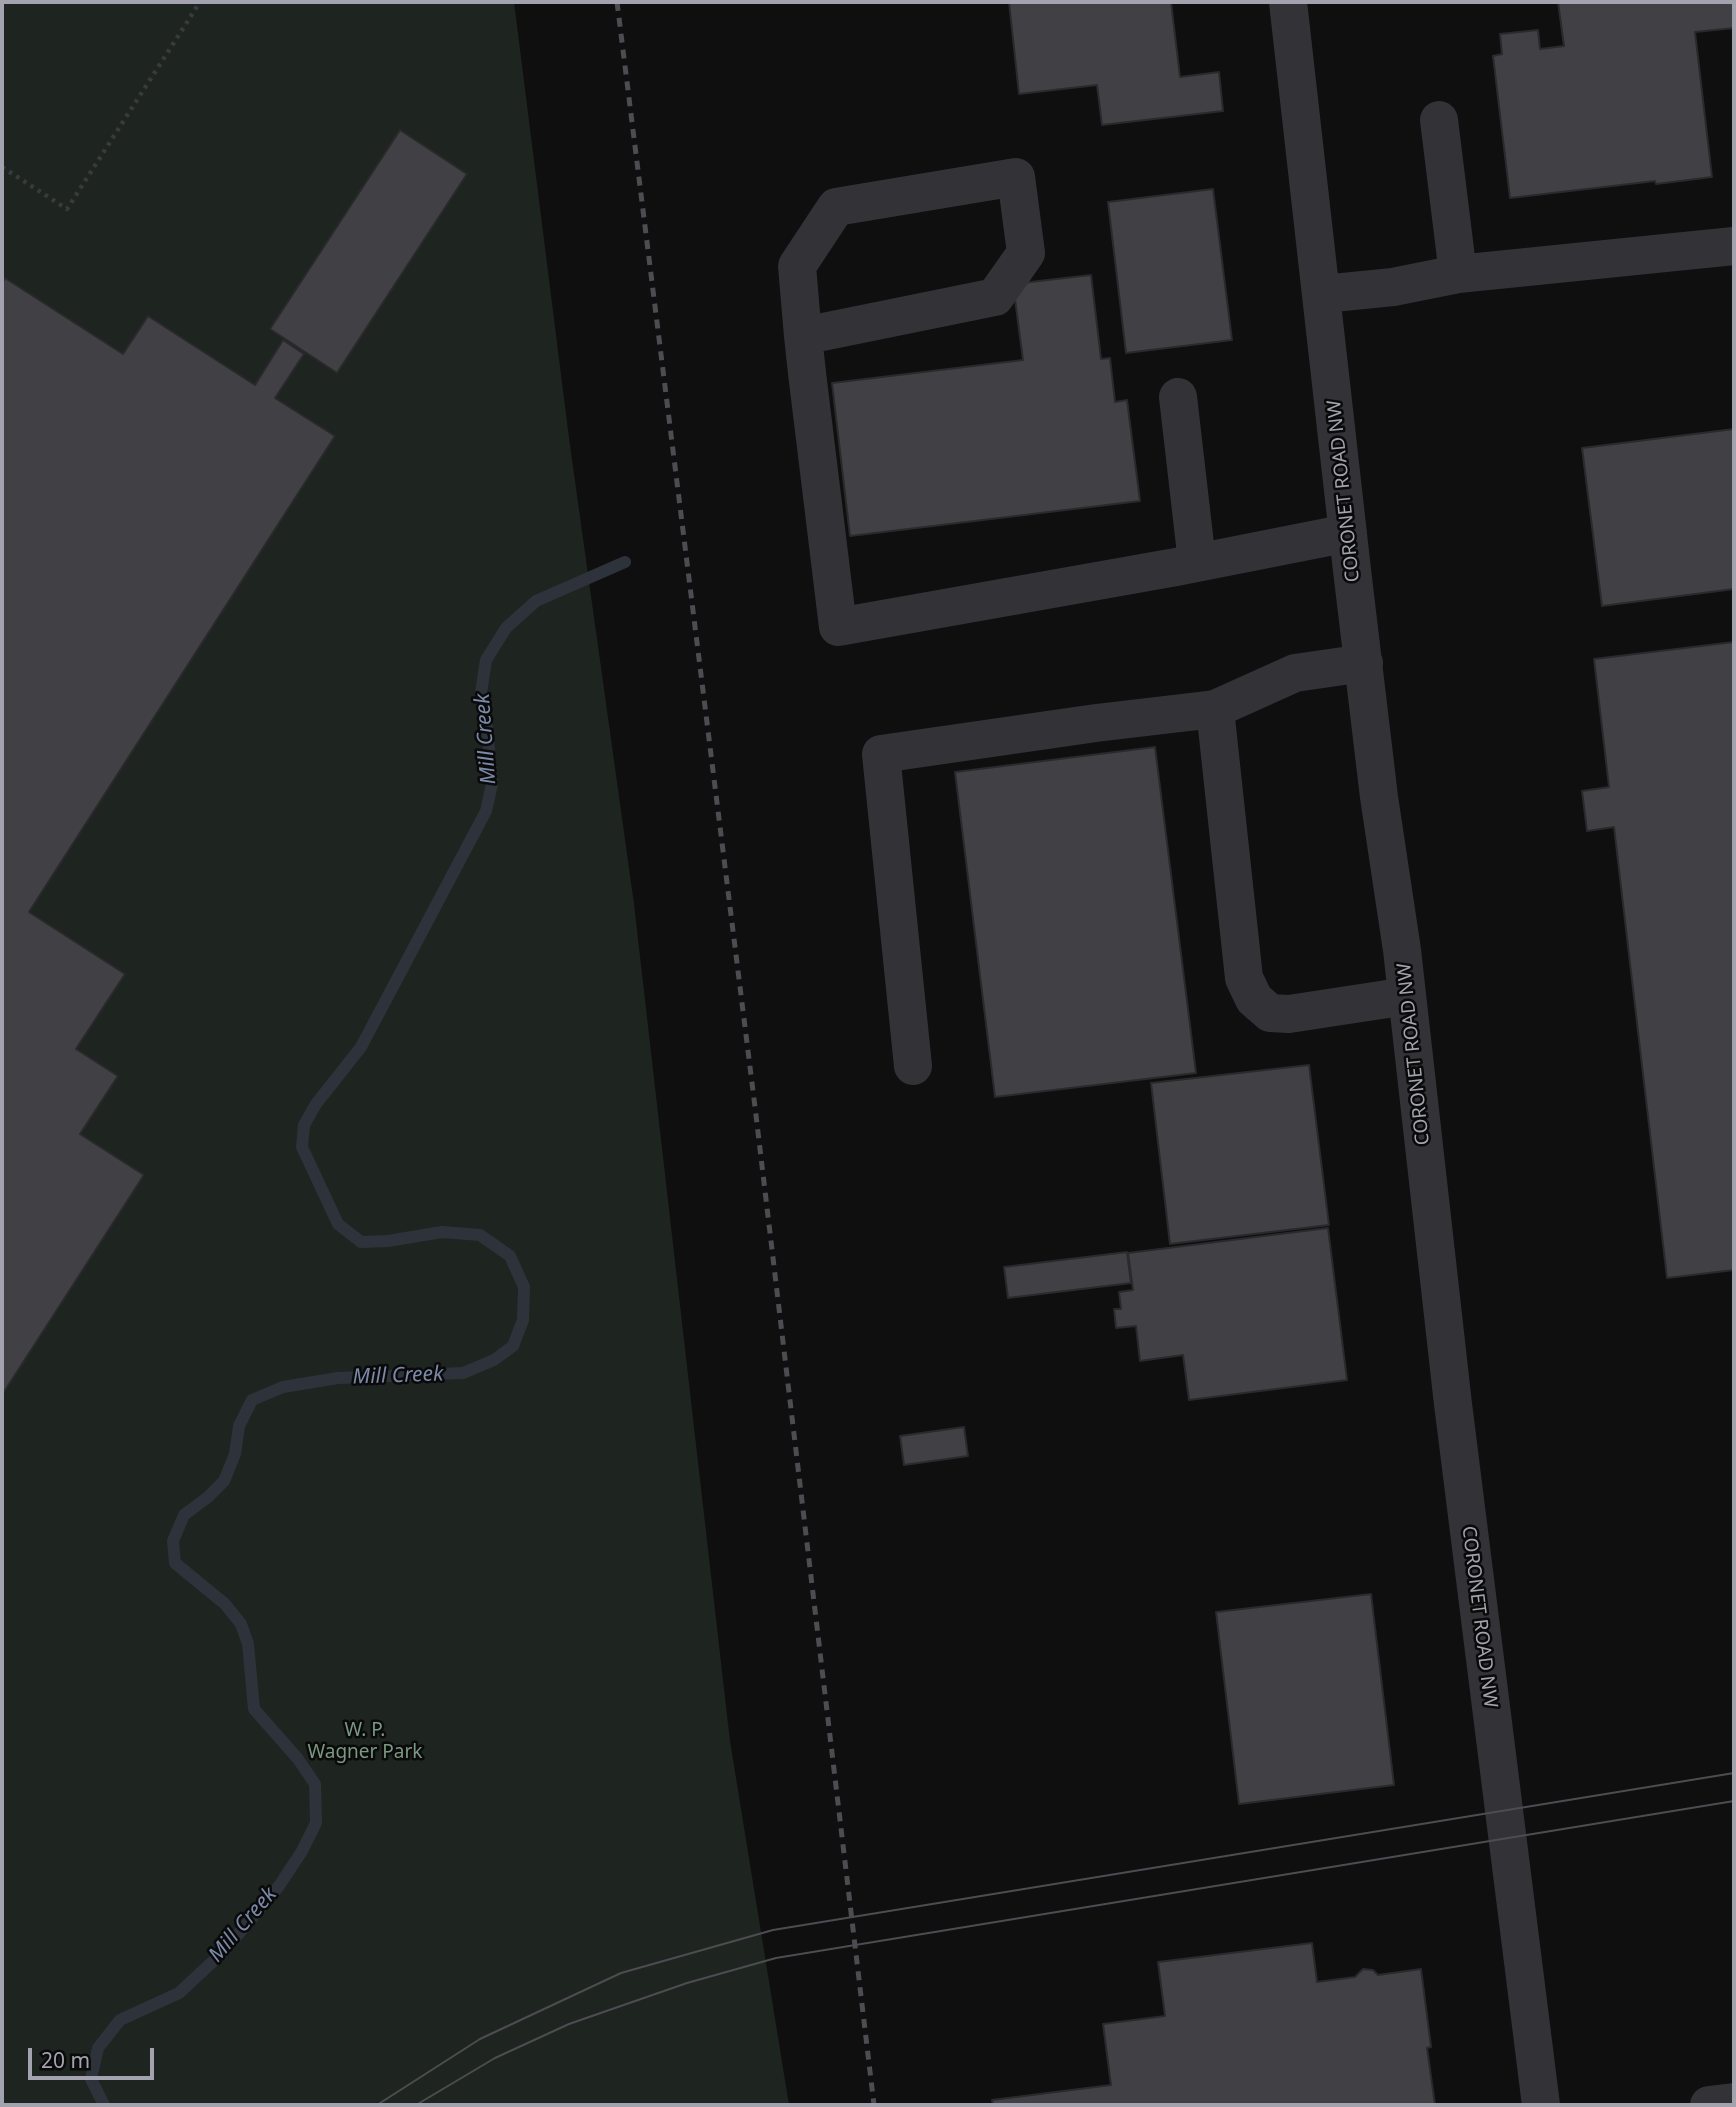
<!DOCTYPE html>
<html>
<head>
<meta charset="utf-8">
<style>
  body { margin:0 }
  #map { position:relative; width:1736px; height:2107px; overflow:hidden; background:#0f0f10; font-family:"Noto Sans",sans-serif }
  canvas { display:block }
  .frame { position:absolute; inset:0; border:4px solid #a2a3af; pointer-events:none }
  .scale { position:absolute; left:28px; top:2048px; width:126px; height:32px; box-sizing:border-box; border:4px solid #a2a3af; border-top:0; padding-left:9px; font-size:21px; line-height:24px; white-space:nowrap; color:#a2a3af; -webkit-text-stroke:5px #0a0a0b; paint-order:stroke }
</style>
</head>
<body>
<div id="map">
<canvas width="1736" height="2107"></canvas>
<div class="frame"></div>
<div class="scale">20 m</div>
</div>
<script>
const context = document.querySelector('canvas').getContext('2d');
context.lineJoin = 'round';
function fillPath(path, color) {
  context.fillStyle = color;
  context.fill(path, 'evenodd');
}
function shape(rows) {
  const path = new Path2D();
  for (const r of rows) {
    path.moveTo(r[0], r[1]);
    for (let i = 2; i < r.length; i += 2) path.lineTo(r[i], r[i + 1]);
  }
  return path;
}
function trace(path, color, width, dash) {
  context.strokeStyle = color;
  context.lineWidth = width;
  context.lineCap = dash ? 'butt' : 'round';
  context.setLineDash(dash || []);
  context.stroke(path);
}
function write(font, color, halo, rows, align = 'center') {
  context.font = font + ' "Noto Sans",sans-serif';
  context.lineWidth = 5;
  context.setLineDash([]);
  context.textBaseline = 'middle';
  context.strokeStyle = halo;
  context.fillStyle = color;
  for (const [text, x, y, turn = 0] of rows) {
    context.save();
    context.translate(x, y);
    context.rotate((+turn || 0) * Math.PI / 180);
    context.textAlign = isNaN(turn) ? turn : align;
    if (halo) context.strokeText(text, 0, 0);
    context.fillText(text, 0, 0);
    context.restore();
  }
}
const green = shape([
  [2,2,514,2,569,438,634,904,730,1741,789,2105,2,2105]
]);
const stream = shape([
  [104,2105,91,2079,98,2048,120,2020,179,1993,222,1953,279,1886,302,1851,316,1823,315,1784,298,1759,254,1709,248,1644,241,1624,225,1604,175,1563,173,1541,184,1515,208,1497,224,1481,235,1454,239,1426,252,1400,283,1387,338,1378,463,1373,494,1360,513,1346,523,1320,524,1287,510,1256,480,1235,442,1232,388,1241,361,1242,338,1224,302,1147,304,1125,316,1104,361,1047,486,811,492,784,487,727,481,693,486,660,506,628,536,601,625,562]
]);
const building = shape([
  [1009,2,1171,2,1180,77,1219,72,1223,111,1102,125,1097,85,1019,94,1009,2],
  [1558,2,1734,2,1734,28,1695,32,1712,177,1656,184,1655,181,1510,198,1493,56,1502,54,1500,34,1538,30,1540,49,1564,46,1558,2],
  [400,130,467,174,337,373,270,329,400,130],
  [1213,189,1232,340,1126,353,1108,202,1213,189],
  [1091,275,1101,359,1110,358,1115,402,1127,400,1140,501,850,536,832,383,1023,360,1013,284,1091,275],
  [5,278,123,354,148,316,255,385,283,340,304,354,275,398,335,436,29,912,125,974,76,1049,118,1076,80,1134,144,1175,2,1395,2,283,5,278],
  [1734,429,1734,589,1602,606,1582,448,1734,429],
  [1734,642,1734,1270,1667,1278,1614,827,1587,831,1582,791,1609,787,1594,659,1734,642],
  [1155,747,1196,1073,995,1097,955,772,1155,747],
  [1309,1065,1329,1225,1170,1244,1151,1083,1309,1065],
  [1328,1228,1347,1380,1189,1400,1183,1355,1140,1361,1136,1326,1116,1328,1114,1309,1121,1309,1119,1292,1133,1290,1128,1253,1328,1228],
  [1127,1252,1131,1283,1008,1298,1004,1267,1127,1252],
  [964,1427,968,1456,904,1465,900,1436,964,1427],
  [1371,1594,1394,1785,1239,1804,1216,1612,1371,1594],
  [1312,1943,1317,1982,1355,1977,1363,1969,1373,1970,1378,1975,1421,1969,1431,2047,1427,2048,1435,2105,993,2105,992,2100,1111,2085,1103,2024,1165,2016,1158,1962,1312,1943]
]);
const path = shape([
  [2,167,67,209,200,2]
]);
const minor = shape([
  [1288,2,1352,570,1379,797,1402,950,1453,1404,1541,2105],
  [1439,120,1458,274],
  [1323,294,1393,287,1458,274,1734,246],
  [803,336,995,297,1026,253,1016,177,836,207,797,266,803,336,807,373,838,627,1176,567,1348,533],
  [1178,397,1197,562],
  [1215,709,1244,978,1254,999,1270,1013,1289,1014,1407,996],
  [913,1066,881,754,1096,723,1215,709,1295,673,1364,663],
  [1709,2105,1734,2102]
]);
const tram = shape([
  [377,2105,480,2039,621,1973,773,1930,1734,1773],
  [416,2105,495,2058,569,2024,687,1983,776,1958,1734,1801]
]);
const rail = shape([
  [617,2,755,1107,874,2105]
]);
const streetNames = [
  ["CORONET ROAD NW",1344,491,-96],
  ["CORONET ROAD NW",1414,1054,-96],
  ["CORONET ROAD NW",1479,1617,83]
];
const parkNames = [
  ["W. P.",365,1731],
  ["Wagner Park",365,1753]
];
const waterNames = [
  ["Mill Creek",486,739,-94],
  ["Mill Creek",398,1376,-2],
  ["Mill Creek",243,1925,-49]
];
fillPath(green, '#1e2420');
trace(stream, '#2e333b', 12);
fillPath(building, '#414145');
trace(building, '#2a292c', 2);
trace(path, '#39393e', 4.5, [3.5, 5]);
trace(minor, '#333237', 38);
trace(tram, '#4c4c51', 2);
trace(rail, '#4c4c51', 5, [9, 7]);
write('19px', '#a2a3af', '#0a0a0b', streetNames);
write('19px', '#7a9982', '#0a0a0b', parkNames);
write('italic 21px', '#7b8aa8', '#0a0a0b', waterNames);
</script>
</body>
</html>
